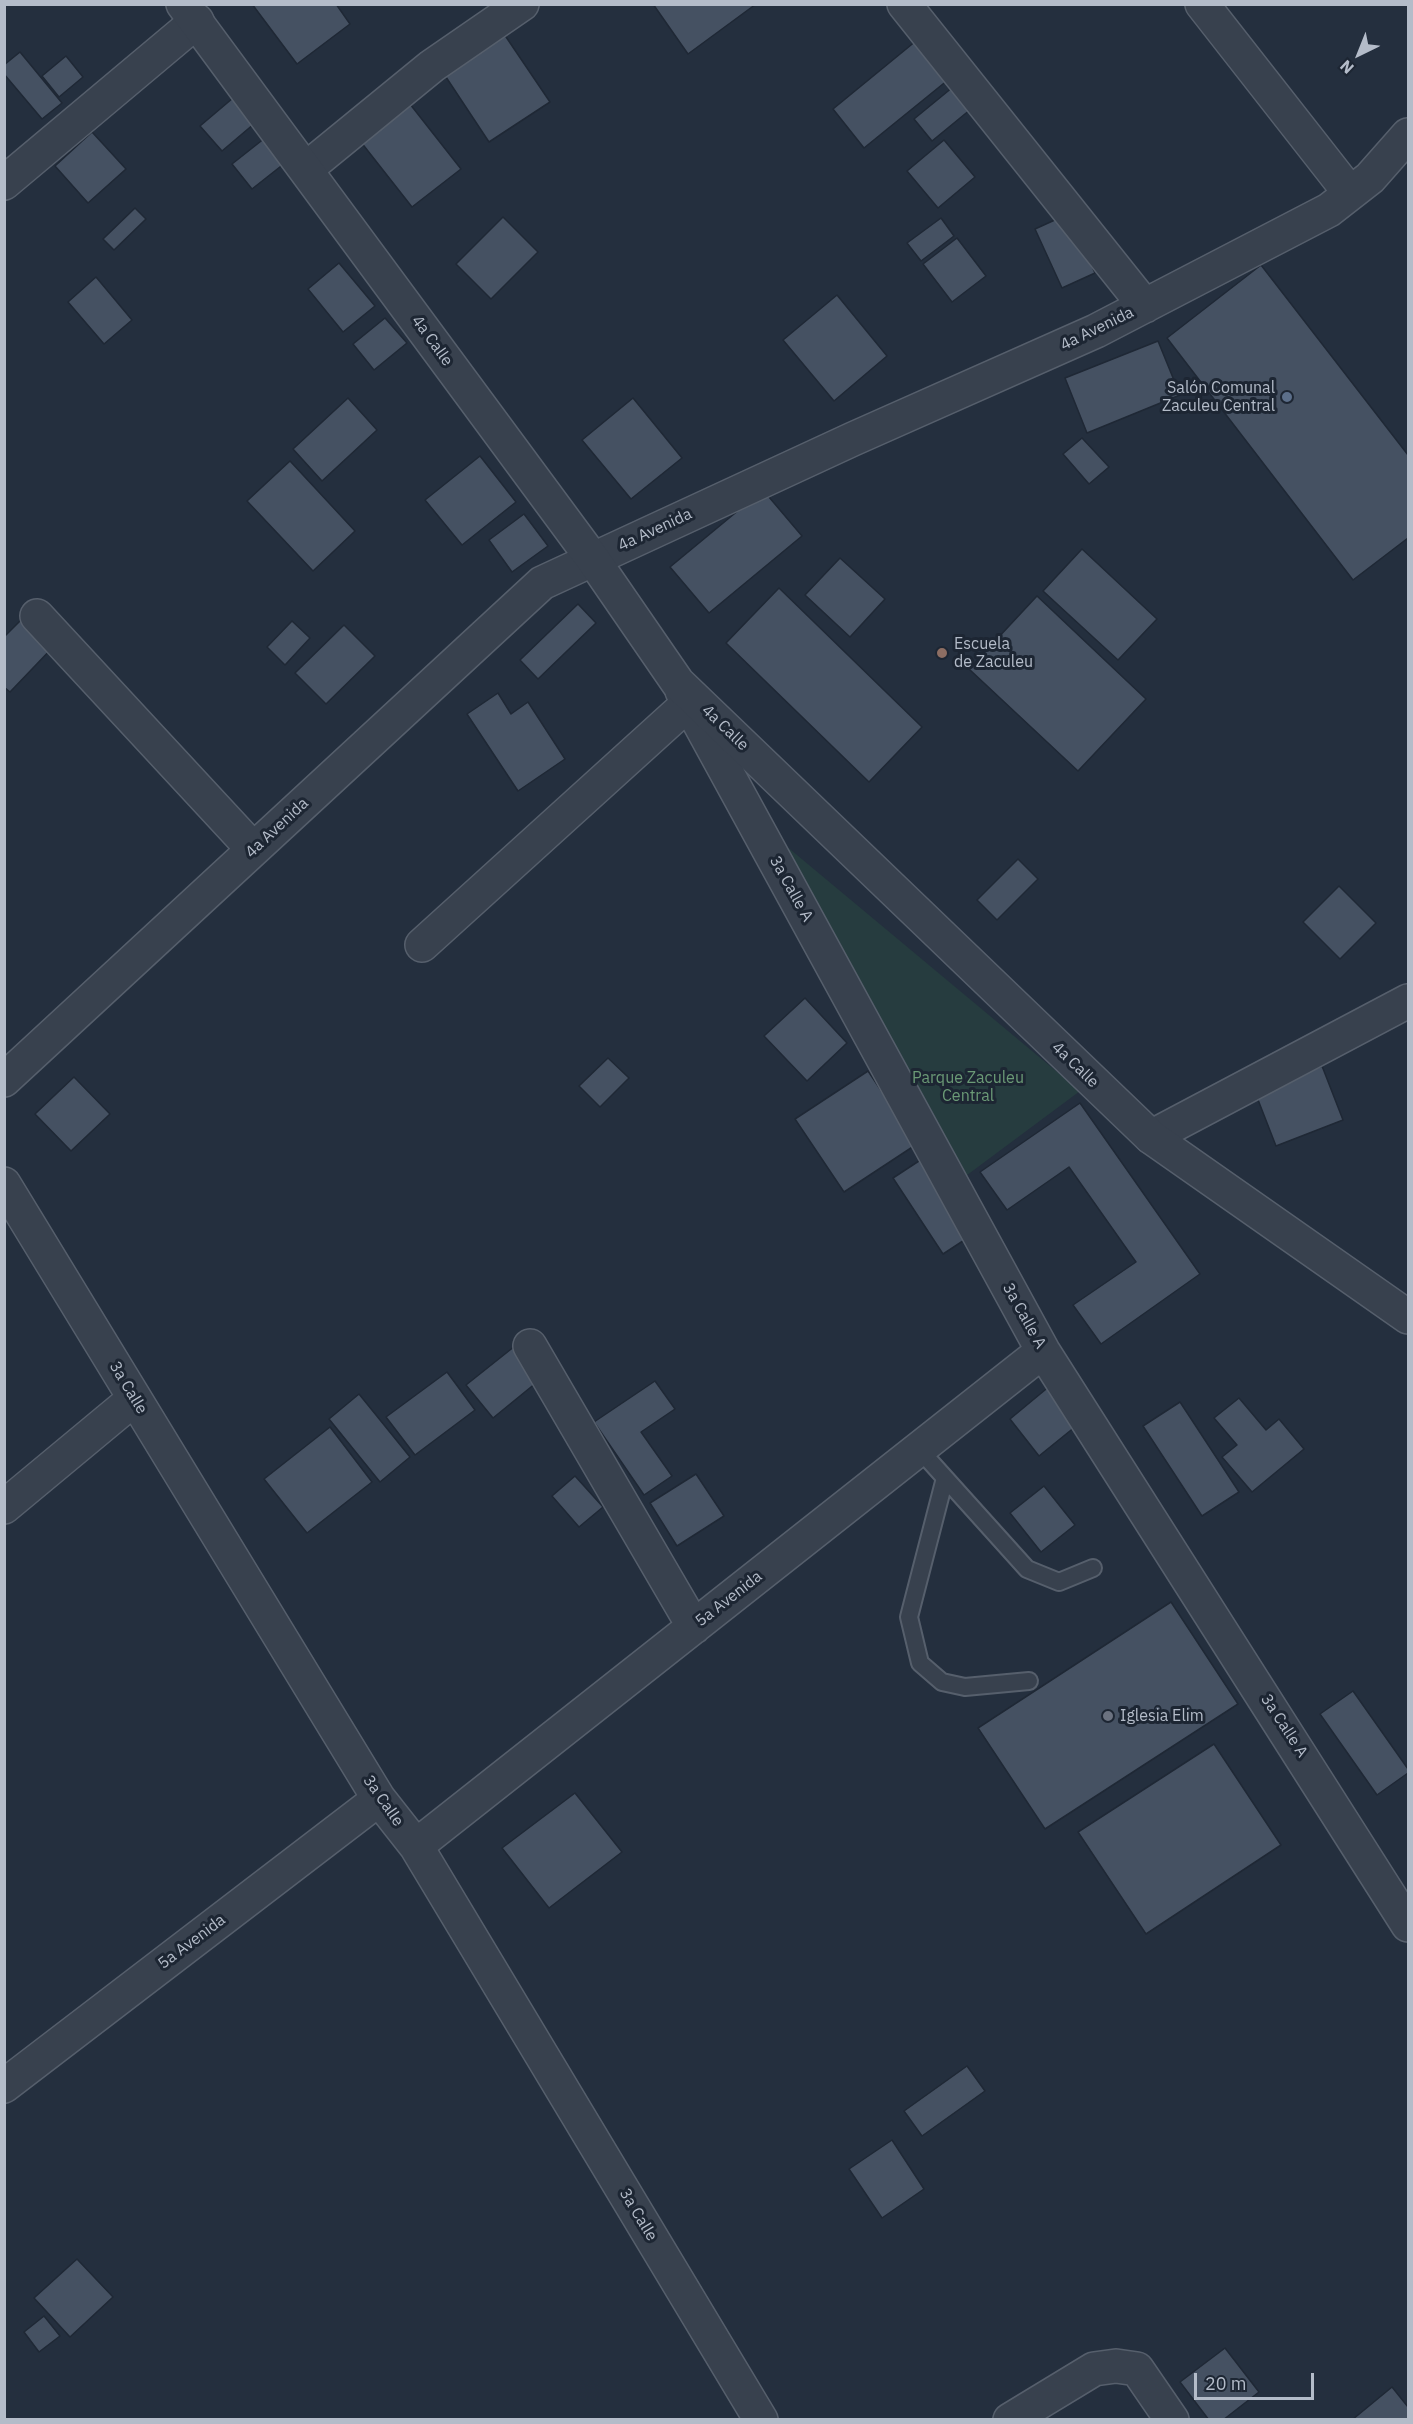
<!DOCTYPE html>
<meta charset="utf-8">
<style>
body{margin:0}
#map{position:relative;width:1413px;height:2424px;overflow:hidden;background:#242f3e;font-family:"IBM Plex Sans",sans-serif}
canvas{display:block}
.frame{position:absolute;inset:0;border:6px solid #b4bcc9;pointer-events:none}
.north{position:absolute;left:1329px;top:24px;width:60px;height:60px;-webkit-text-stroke:4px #1d2633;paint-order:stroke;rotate:223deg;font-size:16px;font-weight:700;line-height:24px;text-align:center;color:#b4bcc9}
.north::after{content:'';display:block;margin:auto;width:21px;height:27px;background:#b4bcc9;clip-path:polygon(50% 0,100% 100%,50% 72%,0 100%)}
.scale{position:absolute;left:1194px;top:2373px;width:120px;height:27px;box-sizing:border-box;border:3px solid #b4bcc9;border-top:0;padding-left:8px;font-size:18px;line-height:21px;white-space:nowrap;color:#b4bcc9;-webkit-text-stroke:4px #1d2633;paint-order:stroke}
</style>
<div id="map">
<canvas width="1413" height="2424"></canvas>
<div class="frame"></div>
<div class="north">N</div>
<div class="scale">20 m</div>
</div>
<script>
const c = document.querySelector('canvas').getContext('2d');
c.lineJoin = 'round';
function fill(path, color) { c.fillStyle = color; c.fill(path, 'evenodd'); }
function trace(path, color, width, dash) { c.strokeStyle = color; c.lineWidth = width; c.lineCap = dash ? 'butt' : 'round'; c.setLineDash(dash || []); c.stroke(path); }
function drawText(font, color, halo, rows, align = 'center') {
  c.font = font + ' "IBM Plex Sans",sans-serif'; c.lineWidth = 6; c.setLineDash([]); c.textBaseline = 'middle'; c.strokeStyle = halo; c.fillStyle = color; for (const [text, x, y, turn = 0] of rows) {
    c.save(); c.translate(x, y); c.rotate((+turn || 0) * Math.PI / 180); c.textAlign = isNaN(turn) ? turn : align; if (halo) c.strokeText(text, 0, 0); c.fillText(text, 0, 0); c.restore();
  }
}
fill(new Path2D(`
 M761,825L1080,1091L947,1190Z`), '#263c3f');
const building = new Path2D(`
 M252,4H336L350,24L297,64Z
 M653,4H756L688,54Z
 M502,31L550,102L489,142L442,71Z
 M922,36L954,75L864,148L833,109Z
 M20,52L62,103L42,119L4,74V65Z
 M66,56L83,77L59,97L42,76Z
 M953,87L971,109L932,141L914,119Z
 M233,98L255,123L222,151L200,126Z
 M406,99L461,169L412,207L357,137Z
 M92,132L126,169L88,203L55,166Z
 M270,134L290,159L252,189L232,164Z
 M944,140L975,177L938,208L907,171Z
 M135,208L146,219L114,250L103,239Z
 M1068,214L1095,273L1062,288L1035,229Z
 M503,217L538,252L491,299L456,264Z
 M941,218L954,236L921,261L907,243Z
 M957,238L986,276L952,302L923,264Z
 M339,263L375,306L343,332L308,289Z
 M1261,265L1408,455V538L1353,580L1167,338Z
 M96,277L132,320L104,344L68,302Z
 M837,295L887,356L834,401L783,340Z
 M385,318L407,343L374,370L353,344Z
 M1158,341L1180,395L1087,433L1065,378Z
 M348,398L377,430L322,481L293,449Z
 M633,398L682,458L631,499L582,440Z
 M1082,438L1109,467L1089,484L1063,454Z
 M480,456L516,502L462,545L425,500Z
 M290,461L355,531L313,571L247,501Z
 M763,490L802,536L709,613L670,567Z
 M524,514L548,546L512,572L489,540Z
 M1082,549L1157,619L1118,660L1043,591Z
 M840,558L885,599L850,637L805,595Z
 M779,588L922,727L869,782L726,643Z
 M1037,596L1146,699L1078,771L969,669Z
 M578,604L596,623L538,679L520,660Z
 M24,617L54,646L10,692L4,687V637Z
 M292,621L310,638L285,665L267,647Z
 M344,625L375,656L326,704L295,673Z
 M498,693L511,714L528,702L565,759L518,791L467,714Z
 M1018,859L1038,879L997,920L977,900Z
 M1339,886L1376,923L1340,959L1303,922Z
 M805,998L847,1043L807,1081L764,1036Z
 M608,1058L629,1078L600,1107L579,1086Z
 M1322,1066L1343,1120L1276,1146L1255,1092Z
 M868,1071L917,1144L844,1192L795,1119Z
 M74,1077L110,1114L71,1151L35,1114Z
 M1080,1103L1200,1274L1101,1344L1073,1305L1136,1262L1069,1167L1007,1210L980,1172Z
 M922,1159L972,1235L943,1254L893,1178Z
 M515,1346L542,1378L493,1418L466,1385Z
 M447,1372L475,1410L415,1455L386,1417Z
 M655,1381L675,1409L641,1432L672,1476L644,1495L594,1422Z
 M1051,1385L1081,1422L1039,1456L1010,1419Z
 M359,1394L410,1457L380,1482L329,1419Z
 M1239,1398L1266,1430L1279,1419L1304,1449L1252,1492L1222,1457L1237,1445L1214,1418Z
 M1180,1402L1239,1492L1202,1516L1143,1426Z
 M330,1427L372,1482L307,1533L264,1479Z
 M696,1474L724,1516L677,1546L650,1503Z
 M575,1476L603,1507L579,1527L552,1496Z
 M1044,1486L1075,1525L1041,1552L1010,1513Z
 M1171,1602L1238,1704L1045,1829L978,1728Z
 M1353,1691L1408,1769V1773L1377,1795L1320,1714Z
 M1214,1744L1281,1845L1146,1934L1078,1832Z
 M575,1793L622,1852L549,1908L502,1848Z
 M967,2066L985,2091L922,2136L904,2111Z
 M892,2140L924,2189L882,2218L849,2169Z
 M77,2259L113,2297L70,2337L34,2298Z
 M44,2316L60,2336L39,2352L24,2332Z
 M1225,2348L1259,2392L1223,2420H1209L1180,2382Z
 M1392,2387L1408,2407V2420H1352Z`);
fill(building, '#455162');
trace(building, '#1f2835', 1.5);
const service = new Path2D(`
 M919,1449L1027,1569L1059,1582L1093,1568
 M945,1478L909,1617L920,1663L942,1682L965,1687L1029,1681`);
const minor = new Path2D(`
 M904,4L1145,306
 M1202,4L1350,193
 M306,169L432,66L522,4
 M4,183L197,21
 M37,616L253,849
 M682,691L1043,1351L1408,1925
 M422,945L689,703
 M4,1080L542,583L853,439L1096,331L1329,210L1370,178L1408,135
 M1151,1137L1408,1001
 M4,1184L379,1799L416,1846L761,2420
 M530,1346L694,1627
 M4,1507L134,1399
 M416,1846L1043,1351
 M4,2086L379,1799
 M1010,2420L1094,2369L1116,2366L1137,2369L1172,2420`);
const tertiary = new Path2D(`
 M183,4L592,558L678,683L1151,1137L1408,1317`);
trace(service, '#565f6c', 20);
trace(minor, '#565f6c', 36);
trace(tertiary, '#565f6c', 36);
trace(service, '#38414e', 16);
trace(minor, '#38414e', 33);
trace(tertiary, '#38414e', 33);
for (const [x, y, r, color] of [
 [1287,397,6,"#5c6f8a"],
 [942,653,6,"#8d6e63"],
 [1108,1716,6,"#6b7280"]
]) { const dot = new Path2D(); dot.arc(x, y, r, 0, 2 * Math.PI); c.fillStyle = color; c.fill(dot); trace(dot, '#1d2633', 2); }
drawText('16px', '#b4bcc9', '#1d2633', [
 ["4a Avenida",1097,329,-26],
 ["4a Calle",432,341,54],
 ["4a Avenida",655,530,-25],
 ["4a Calle",725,728,44],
 ["4a Avenida",277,828,-43],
 ["3a Calle A",791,889,61],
 ["4a Calle",1075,1065,44],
 ["3a Calle A",1024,1316,61],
 ["3a Calle",128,1388,59],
 ["5a Avenida",729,1599,-38],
 ["3a Calle A",1284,1726,57],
 ["3a Calle",383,1801,55],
 ["5a Avenida",192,1942,-37],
 ["3a Calle",638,2215,59]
]);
drawText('16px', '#b4bcc9', '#1d2633', [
 ["Salón Comunal",1275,388,"right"],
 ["Zaculeu Central",1275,406,"right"],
 ["Escuela",954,644],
 ["de Zaculeu",954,662],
 ["Iglesia Elim",1120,1716]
], 'left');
drawText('16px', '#6b9a76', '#1d2633', [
 ["Parque Zaculeu",968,1078],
 ["Central",968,1096]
]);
</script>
